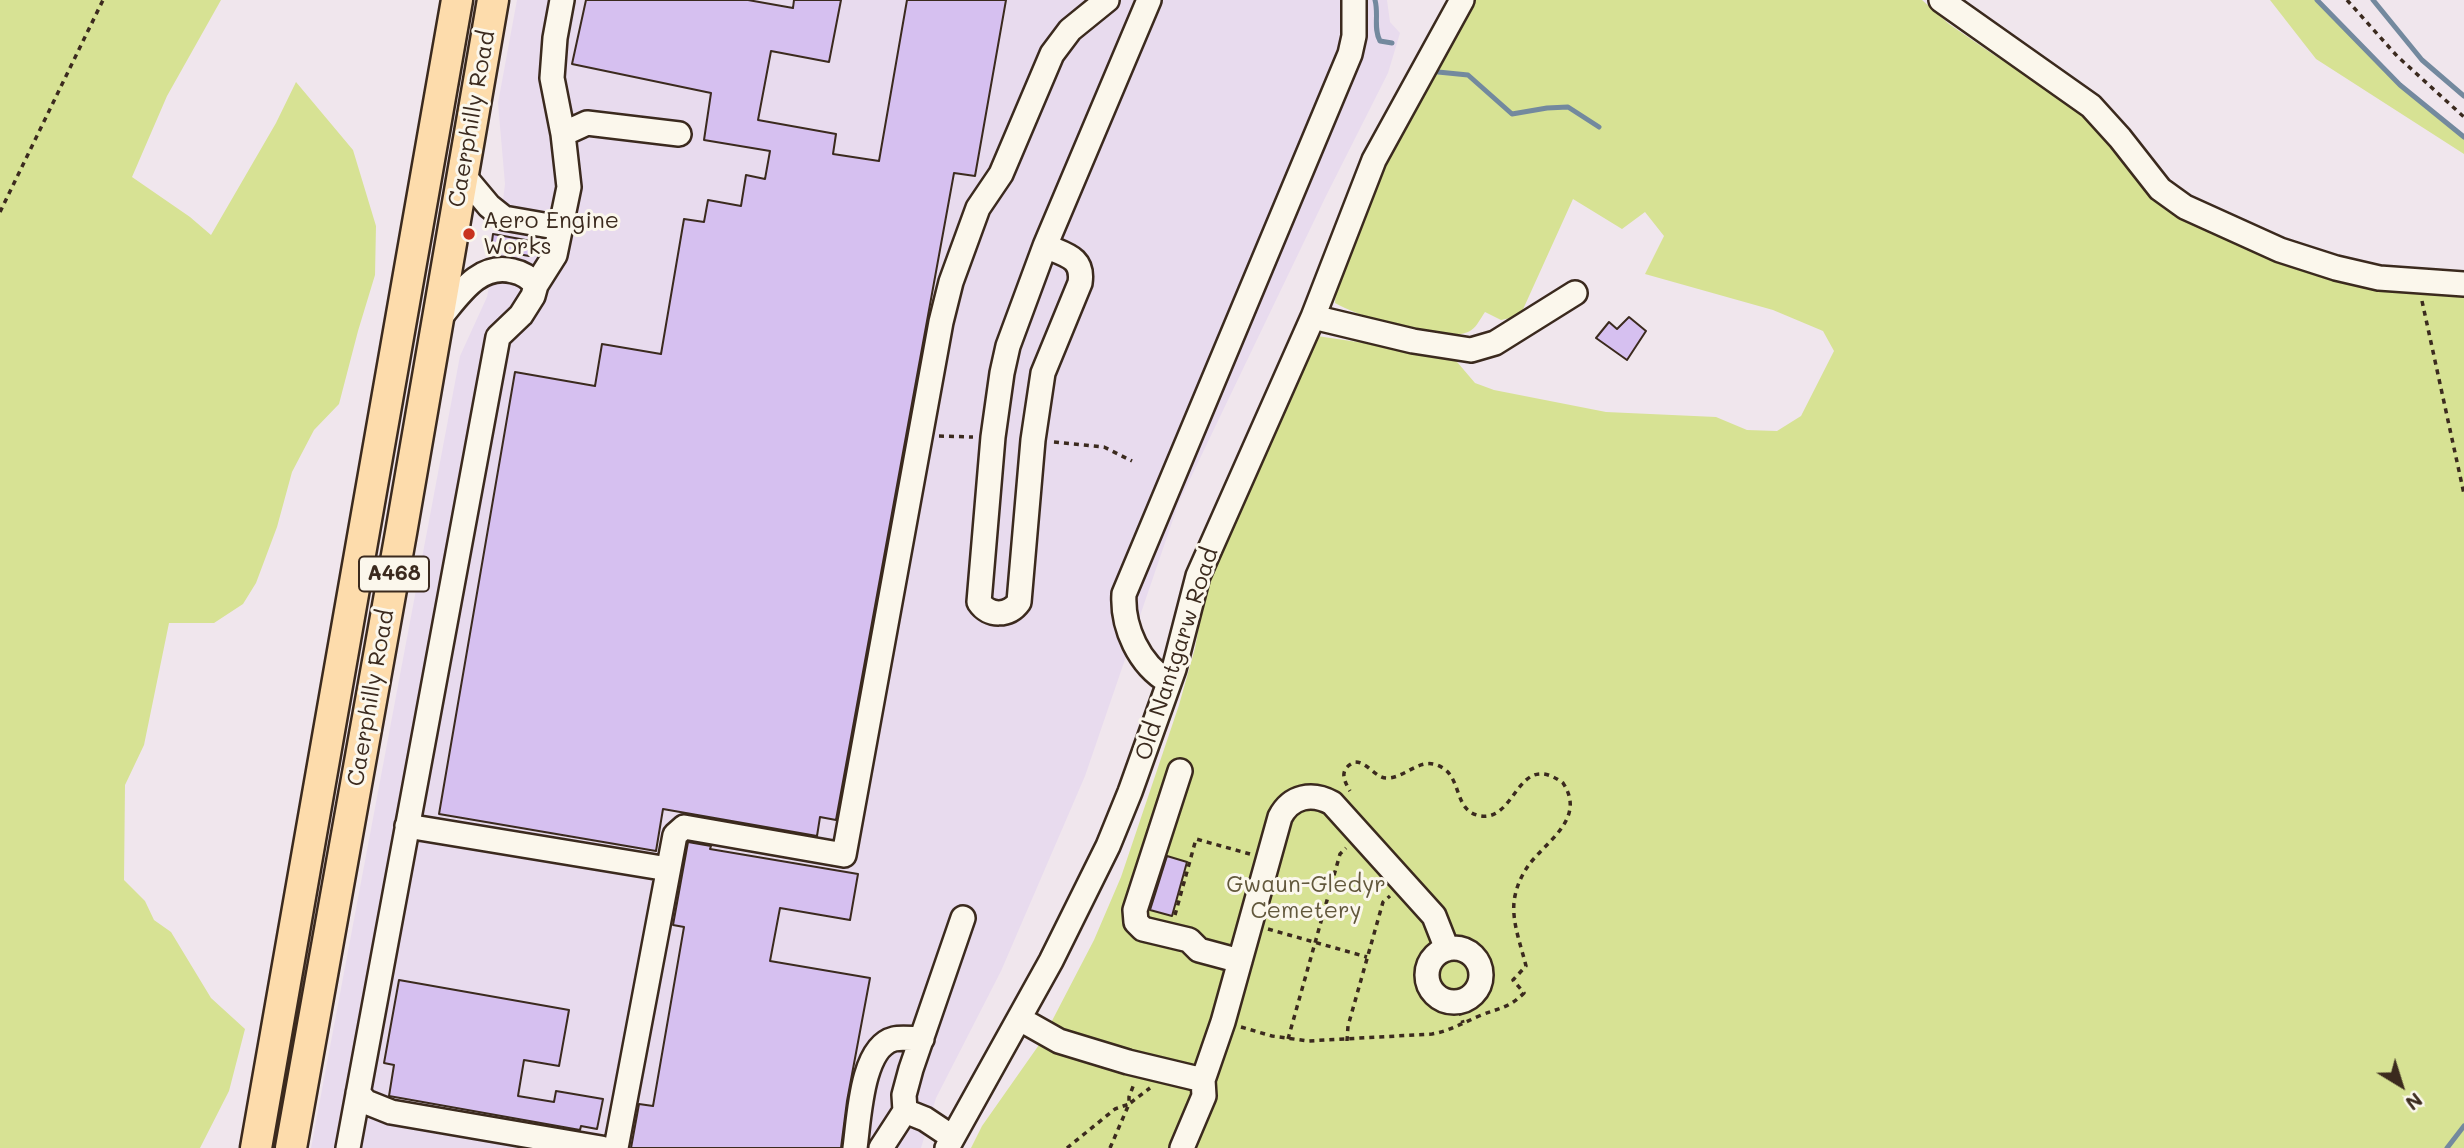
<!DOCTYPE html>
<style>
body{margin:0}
#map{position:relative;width:2464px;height:1148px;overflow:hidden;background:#f0e6ed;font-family:Mali,sans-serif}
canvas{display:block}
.north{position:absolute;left:2366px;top:1050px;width:70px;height:70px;-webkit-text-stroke:5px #fbf7ec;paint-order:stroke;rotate:142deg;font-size:19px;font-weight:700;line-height:28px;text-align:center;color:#3b2a1e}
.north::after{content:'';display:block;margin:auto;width:24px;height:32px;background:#3b2a1e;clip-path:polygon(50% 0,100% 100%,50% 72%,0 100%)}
</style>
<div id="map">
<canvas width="2464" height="1148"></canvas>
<div class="north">N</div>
</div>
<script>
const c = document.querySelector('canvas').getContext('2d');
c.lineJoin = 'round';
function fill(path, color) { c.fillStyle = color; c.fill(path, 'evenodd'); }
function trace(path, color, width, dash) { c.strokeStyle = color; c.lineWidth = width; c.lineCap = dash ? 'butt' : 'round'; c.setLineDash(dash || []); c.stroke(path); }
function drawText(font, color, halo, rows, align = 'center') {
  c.font = font + ' Mali,sans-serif'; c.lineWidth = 6; c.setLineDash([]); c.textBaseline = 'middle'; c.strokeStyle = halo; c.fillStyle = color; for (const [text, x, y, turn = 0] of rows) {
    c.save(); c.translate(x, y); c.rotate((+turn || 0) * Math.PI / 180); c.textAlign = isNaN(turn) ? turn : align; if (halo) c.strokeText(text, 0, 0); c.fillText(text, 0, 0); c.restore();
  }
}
fill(new Path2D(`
 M517,0H1387L1390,22L1400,33L1388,73L1326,196L1179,502L1085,776L1001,971L936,1098L921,1148H311L460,356L487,297L498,240L505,184L498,103Z`), '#e8dbee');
fill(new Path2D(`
 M0,0H221L167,96L132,177L190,217L211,235L276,123L296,82L353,150L376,226L375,275L358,331L339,404L314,430L292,472L277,527L256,583L243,604L214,623H169L144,745L125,785L124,880L145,901L154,920L171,932L211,998L245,1029L229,1091L200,1148H0Z
 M1475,0H1922L1949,24L1994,55L2084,111L2143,188L2164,209L2204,228L2338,278L2398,291L2464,294V1148H971L982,1126L1041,1042L1094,940L1121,877L1179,705L1195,648L1205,594L1231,524L1317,336L1452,356L1475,383L1494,390L1606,412L1716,417L1747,430L1777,431L1801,416L1834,351L1823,331L1773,310L1645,274L1664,236L1645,212L1622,229L1573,199L1520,316L1501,320L1485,312C1480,319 1476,329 1468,332C1441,344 1360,317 1335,303L1336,288L1385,162L1438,72Z
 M2270,0H2317L2400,85L2464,137V154L2316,59Z`), '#d7e294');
trace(new Path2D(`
 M1375,0C1379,15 1373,28 1380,41L1392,43
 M2317,0L2400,85L2464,137
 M2373,0L2422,60L2464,96
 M1438,72L1468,75L1512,114L1547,108L1568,107L1599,127
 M2447,1148L2464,1126`), '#73899e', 5);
const building = new Path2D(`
 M586,0H748L793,8L794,0H841L829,62L771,51L758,120L836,134L833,154L879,161L907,0H1006L975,176L954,173L836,820L820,817L817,836L663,809L656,851L439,814L515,372L595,386L602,344L661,354L684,219L704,222L708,200L741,206L746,175L765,179L770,151L704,140L711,93L572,64Z
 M493,234L531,241L529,256L491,249Z
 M1629,317L1646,331L1627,360L1596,338L1609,322L1617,329Z
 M688,842L711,846L710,849L858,874L850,920L780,908L770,961L870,978L847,1101L841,1148H631L639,1104L653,1106L684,927L673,925Z
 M1167,856L1187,862L1172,916L1150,910Z
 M399,980L569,1010L559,1066L524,1060L518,1096L554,1102L556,1091L603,1099L597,1129L581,1126L580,1130L389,1096L394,1065L384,1063Z`);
fill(building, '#d6c0f0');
trace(building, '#3b2a1e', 2);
const minor = new Path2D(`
 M1941,0L2091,106L2120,138L2160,189L2185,207L2280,250L2336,268L2379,278L2464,284
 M563,134L587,123L679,134
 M463,175L489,206L504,218L561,228
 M1045,246L1008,346L1002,373L993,437L979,602C989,617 1009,616 1019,602L1033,440L1043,373L1080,283C1084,257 1065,255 1045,246L1149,0
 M1313,317L1413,341L1471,350L1495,343L1575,293
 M438,320C458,297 478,262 513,271C523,273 529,277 536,285
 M1169,682C1139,665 1122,627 1124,594L1350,54L1354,36V0
 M1180,771L1135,910L1136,922L1143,929L1189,940L1199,950L1240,961
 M407,826L668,869
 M1427 975a27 27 0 1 1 54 0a27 27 0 1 1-54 0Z
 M1020,1019L1059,1041L1128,1062L1203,1080
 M358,1093L366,1102L391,1112L601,1148
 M905,1111L904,1095L911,1069L963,918
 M348,1148L498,337L521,315L533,296L536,285L555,255L569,187L563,134L552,78L555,38L562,0
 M616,1148L675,835L684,827L844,855L941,322L951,282L978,208L1001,174L1052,54L1070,30L1107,0
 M855,1148C859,1121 861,1047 894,1039C902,1037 913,1039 922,1039
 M881,1148L905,1111L925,1119L952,1137
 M947,1148L1051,961L1108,846L1130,792L1174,669L1198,576L1313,317L1374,160L1462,0
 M1182,1148L1204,1096L1203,1080L1223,1022L1280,817C1291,796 1312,792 1332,803L1434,916L1447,949`);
const major = new Path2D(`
 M256,1148L457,0
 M291,1148L401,533L493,0`);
trace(minor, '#3b2a1e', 28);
trace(major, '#3b2a1e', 35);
trace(new Path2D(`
 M2347,0L2397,56L2464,117
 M0,212L103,0
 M2422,301L2464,494
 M939,436L973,437
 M1054,442L1104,447L1132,461
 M1175,915L1196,839L1250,854
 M1268,929L1367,957
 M1457,1001L1463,1023
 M1241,1027L1272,1036L1308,1041L1432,1034C1449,1031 1463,1023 1479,1016C1498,1008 1508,1009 1524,993L1513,980L1526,966C1521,945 1510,918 1515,896C1517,885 1522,875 1528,866C1545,842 1587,819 1563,783C1517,749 1517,821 1481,816C1454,812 1462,780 1443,768C1421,754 1407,778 1387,778C1375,778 1368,762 1355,762C1339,769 1343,779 1350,791
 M1288,1039L1340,854L1346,848
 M1347,1041L1348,1026L1383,902L1390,896
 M1067,1148L1115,1109L1129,1104V1097L1134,1084
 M1110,1148L1129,1104L1150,1088`), '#3b2a1e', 3.5, [5, 5]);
trace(minor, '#fbf7ec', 23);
trace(major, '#fddcac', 30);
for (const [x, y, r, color] of [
 [469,234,7,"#c8321e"]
]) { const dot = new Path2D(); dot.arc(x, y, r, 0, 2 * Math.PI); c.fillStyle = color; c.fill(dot); trace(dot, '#fbf7ec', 2.5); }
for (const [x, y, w] of [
 [394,574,70]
]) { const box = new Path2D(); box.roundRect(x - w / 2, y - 17.5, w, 35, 5); c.fillStyle = '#fbf7ec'; c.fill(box); trace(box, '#3b2a1e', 2); }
drawText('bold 21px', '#3b2a1e', null, [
 ["A468",394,574]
]);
drawText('23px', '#3b2a1e', '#fbf7ec', [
 ["Caerphilly Road",472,119,-80],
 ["Old Nantgarw Road",1177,654,-72],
 ["Caerphilly Road",371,698,-80]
]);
drawText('23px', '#3b2a1e', '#fbf7ec', [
 ["Aero Engine",483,221],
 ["Works",483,247]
], 'left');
drawText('23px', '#62583c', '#fbf7ec', [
 ["Gwaun-Gledyr",1306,885],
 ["Cemetery",1306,911]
]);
</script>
